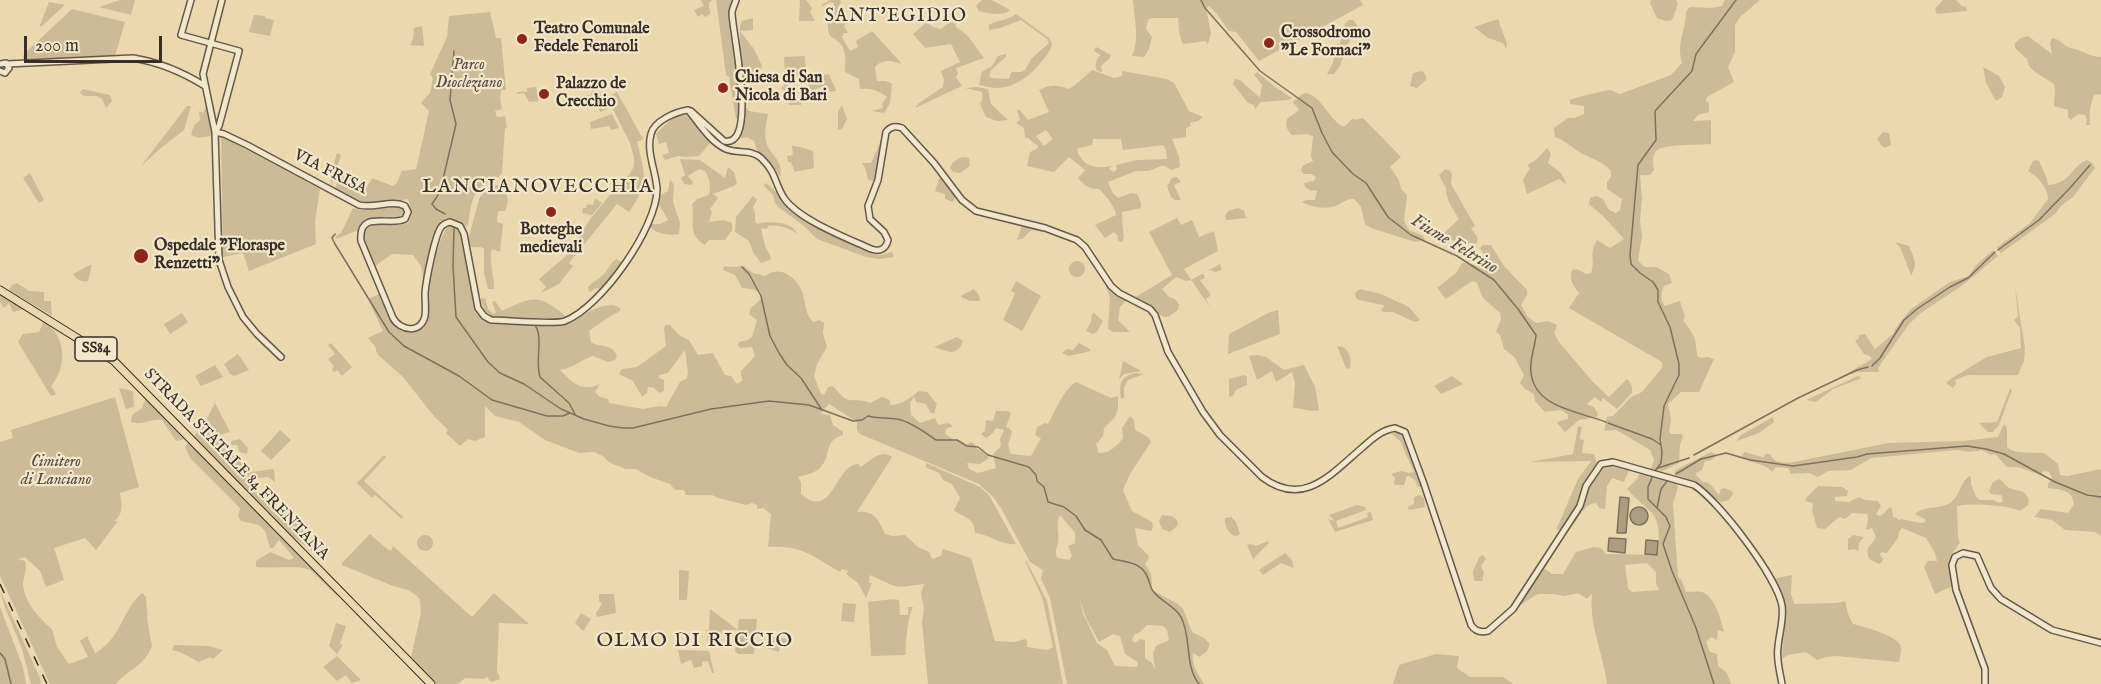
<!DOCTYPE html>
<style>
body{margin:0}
#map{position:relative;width:2101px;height:684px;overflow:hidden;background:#ebd8af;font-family:"IM FELL English",serif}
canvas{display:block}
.scale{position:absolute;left:24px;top:36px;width:138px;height:27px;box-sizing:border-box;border:3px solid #392e26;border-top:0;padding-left:8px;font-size:18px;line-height:21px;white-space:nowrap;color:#392e26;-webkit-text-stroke:4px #f2e6cb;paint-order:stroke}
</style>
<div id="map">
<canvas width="2101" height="684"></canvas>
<div class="scale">200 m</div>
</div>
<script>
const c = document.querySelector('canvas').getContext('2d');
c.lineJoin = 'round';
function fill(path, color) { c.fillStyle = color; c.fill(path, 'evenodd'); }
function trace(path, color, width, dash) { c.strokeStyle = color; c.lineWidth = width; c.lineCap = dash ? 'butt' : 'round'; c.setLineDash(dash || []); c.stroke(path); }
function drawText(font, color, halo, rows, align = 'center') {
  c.font = font + ' "IM FELL English",serif'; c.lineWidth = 4.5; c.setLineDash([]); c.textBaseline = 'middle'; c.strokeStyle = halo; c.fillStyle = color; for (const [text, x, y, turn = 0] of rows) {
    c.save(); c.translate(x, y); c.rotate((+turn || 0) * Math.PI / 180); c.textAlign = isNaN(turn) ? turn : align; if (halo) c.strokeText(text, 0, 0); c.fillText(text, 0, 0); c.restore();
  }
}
fill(new Path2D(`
 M120,0H135L131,15L99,7Z
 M701,0H712L709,3L710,14L705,17L702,14L698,17L694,10L704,6Z
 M716,0H735L731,11L738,63L741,118H736L729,77L726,75Z
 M800,0H806L812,8L810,12L815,21H799Z
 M830,0H840L841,2L837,9L845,23H847L844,26L848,33H844L842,37L850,51L858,47L856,41L872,31L902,64C893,61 883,58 875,67L877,81H886L892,84L890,103L884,113L872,111L883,108L882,103L887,97C878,90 870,88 860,89L859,79L845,72C846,55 847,45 830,36C827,28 826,20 834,14V3L830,2L823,6L821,5Z
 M982,0H992L1010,10C1004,16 988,14 979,11L976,6Z
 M1133,0H1360L1363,5L1259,61L1236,32L1229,31L1216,13L1209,6L1206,8L1211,34L1208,44L1205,41L1185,44L1182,43L1179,31L1178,18H1152L1148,20L1146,29L1152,37L1149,49L1144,57L1132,56C1140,38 1134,18 1133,0Z
 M1651,0H1676L1678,4L1672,20L1666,21L1657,18L1650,3Z
 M1725,0H1760L1740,17L1735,25V52L1728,67L1734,82L1707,97L1706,101L1709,103V112L1698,115L1693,121L1711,120V144C1701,145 1662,144 1656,151C1652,155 1653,164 1654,170L1650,175H1640L1642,199L1640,220L1642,236L1638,261L1645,267H1656L1669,274L1672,283L1664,286C1661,293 1660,300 1665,306L1680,301L1685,317L1683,320C1694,335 1696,337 1697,356L1700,358L1708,357L1714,359L1699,392H1681L1668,404L1671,419L1669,431L1671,434H1682L1683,436L1680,445L1679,463L1662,471L1651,469L1654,460L1650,450L1627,436L1616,430L1604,431L1607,417L1613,416L1631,397L1642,392L1662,368V362L1569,308L1579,293C1574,286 1568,280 1572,270L1577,269L1586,274L1591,273C1596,260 1588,255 1597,240L1610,248L1624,239L1604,217L1589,204L1590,198L1596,196L1603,199L1609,210L1616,213L1620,210L1622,199L1607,189V182L1611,177V171C1602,161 1592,159 1581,153C1572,148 1565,140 1555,137L1554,128L1568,118H1574L1584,114V106L1570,104V100C1573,98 1607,90 1610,90C1611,90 1619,94 1620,94L1671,75L1682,63C1676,42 1686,31 1686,11L1690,7L1712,8L1722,6Z
 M1943,0H1956L1962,6L1966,7L1967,11L1937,14L1935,9Z
 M49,2L65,5L41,27L40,25Z
 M72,9L125,22L115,56L24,59L23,56L25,53Z
 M490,12L496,38H501L506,90H501L500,98L502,109L495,111L497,117L505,116L507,127L505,128L502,173C497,180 488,182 481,187C471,194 470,213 468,225L465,228L454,221L441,223L438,226L426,281L424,282L421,266L413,255L392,254L374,267C367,250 351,221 383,223C392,224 399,226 408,223L412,214L408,199L371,205L363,204L335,190L341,169L359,189L367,187L372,178L393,186L397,183L402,171L416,169L429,111L421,103L430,93L433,78L430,74L447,37L449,16Z
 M1016,14L1049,38L1052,44L1051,48C1041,66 1021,87 998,88C992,88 985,86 979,85L982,72L992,66L998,56L1006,54V57L991,70L989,76L992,78L1009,79L1011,72H1021L1025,70L1031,59L1049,43L1047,39L1021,20L1000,28L989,30V25C997,20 1009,20 1016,14Z
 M254,15L265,16V18L274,20L270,36L249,32Z
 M753,18V30L740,31L754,49L762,66L758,75L746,78C738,65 740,41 740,26L742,21Z
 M1498,19L1507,44L1506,49L1503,43L1488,38L1474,27Z
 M1349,20H1353L1359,28L1347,45L1340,66L1334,74H1327L1333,63L1337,44H1340L1342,28Z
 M927,22L933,27L941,29L950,22L957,23L955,26L968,36L984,58L956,68L958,74L956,77L962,86L915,108L919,103L943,87L944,80L941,71L960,62L951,44L925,48L913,34Z
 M422,26L424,46L410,45L413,39L414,28Z
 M2028,36L2052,54L2050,43L2052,38C2060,39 2062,44 2068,47C2071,49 2075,48 2078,50C2087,53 2091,57 2101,57V94L2094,95C2090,106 2089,114 2090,125H2086L2087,120L2085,115L2078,114L2071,120L2068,117V110L2054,106L2055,92L2054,84L2035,72L2029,66L2027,59L2015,48V43L2021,38Z
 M1096,47L1111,55L1110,58L1101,66L1102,72L1097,71C1094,65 1096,59 1101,55L1094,51Z
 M805,56L806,75L792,77L793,74L789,73L787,76L785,74L784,57Z
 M1983,67L1999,76L2005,87L2002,97L1996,101L1986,83Z
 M1092,70L1114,78L1122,76V71L1167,79L1174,83L1189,111L1203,117L1198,121L1190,123L1191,126L1186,128V137L1172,139L1179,157L1180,167L1171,170L1165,166H1161L1149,171H1136L1108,182L1112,192L1118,198L1131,193L1137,194L1141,203V208L1122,212C1122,221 1123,229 1124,238L1122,242L1118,241V236L1114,232L1105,238L1095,225L1116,215C1115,206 1105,195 1099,189C1089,189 1085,186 1078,178L1085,170L1069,157L1054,172L1027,166L1030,152L1037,149L1038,146L1028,138H1025L1024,128L1016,123L1020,120L1017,110H1020L1028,120L1049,112L1039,90C1048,85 1058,84 1068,89L1074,86ZM1046,130L1053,139L1044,146L1036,136ZM1093,139H1121L1123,150L1163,145L1166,150L1167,159L1137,160L1116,165L1117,169L1114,172L1109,169L1112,166C1097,169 1082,167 1077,150L1079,148L1092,145Z
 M1422,71L1426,75V80L1417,88L1410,86L1413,73Z
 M1257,72L1274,86L1292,98L1288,100L1261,102L1255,109L1254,105L1248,103L1233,84L1235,79L1240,80L1260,98L1262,85L1254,75Z
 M829,74L836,91L830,92L827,85L816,89L817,97H813L805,78Z
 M594,81L608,109L600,112L599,108H596L595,102L591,103L590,98L580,100V96L591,95L592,91L590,86L581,87L580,83Z
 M786,81L794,95L801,101V105H789L787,95L782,88Z
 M536,87L539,101L529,102L524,93L517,94V92H527V88Z
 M977,87L988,89L991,104L1008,120L997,121L986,117L980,104L982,100V92L965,88Z
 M82,89L110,95L112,101L106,108L102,99L97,96H84L80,93Z
 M617,92L643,139L637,142C645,174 650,183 629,212L617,204L569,263L573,266L559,284L541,293L546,287L539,279L566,256L591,218L619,184L630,174L634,166V158L630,143L607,97Z
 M1306,93C1323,97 1327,118 1344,127L1353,118L1354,120L1363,118L1401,157L1390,167L1399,180L1401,189L1407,195L1404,221L1409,230L1423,236L1425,240L1415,242L1371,228L1365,224L1361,207L1354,199C1345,198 1340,206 1331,207C1323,209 1309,206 1302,202L1306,200H1315L1317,190L1311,191L1305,187L1304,183L1314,181L1316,177L1311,174H1304L1301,171L1302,166L1313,161L1311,156L1313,136L1307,134L1292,135C1287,130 1285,126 1287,119L1299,110L1293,102L1301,95Z
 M842,105L847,119L842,129L838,130V112Z
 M187,106H191L184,130L161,148L141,166Z
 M206,106L212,136L198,138L191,135L193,128L195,127L193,126L200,120L199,111L203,113Z
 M745,108H747L749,111L768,114C766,124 763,137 768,147C775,159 781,159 781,177L758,152L754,141L747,137L739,139Z
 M612,114L619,128L611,130L609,126L591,129L590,122Z
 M684,114L692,119L710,140V143L699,156L686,157L678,156L665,160L662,155L669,153L666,142L659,144L656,134L672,118Z
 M1883,132L1889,133L1891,145L1885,148L1881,145L1877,139Z
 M221,136L320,189L315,221L316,244L249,271L243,253L223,257Z
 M881,140L876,179L875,181L868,180L866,170L862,163H871Z
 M792,146C798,146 807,149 813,151L814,168L795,172L791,162H788L787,156L793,155Z
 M1547,148L1551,154L1548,163L1561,173L1567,185L1559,179L1527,194L1523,180L1530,168L1527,165L1536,160Z
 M337,153L341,155L331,186V174Z
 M962,157L969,158L970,166L960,173L953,172L950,168L953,162Z
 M680,159L700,160L725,178L728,167L734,172L737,183L734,186L713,194L718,198L710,209L712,212L709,222L724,220L732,223V230L725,240H709L705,245C686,234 696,221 692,204L697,199L709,195C711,185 710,179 705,171L699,169L688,176L693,182L692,185L684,184L681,178L685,175Z
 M2036,160L2039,161L2047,179L2048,185C2072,183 2070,167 2087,160L2092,163L2095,168L2073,197L2062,205L2055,214L2001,253L1996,248L2030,223L2048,199C2048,188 2038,177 2028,171L2033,161Z
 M1445,169L1450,171L1452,175L1451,184L1475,226L1471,228L1478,238L1476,244L1445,239L1442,235L1459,219C1454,210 1445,199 1446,188L1439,175Z
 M30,173L44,200L39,203L23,178Z
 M1177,177L1181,182L1174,185L1181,200H1175L1171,197L1167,186L1172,178Z
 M939,178L943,179L956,196L953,202L945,199V194L935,191Z
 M670,179L674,185L673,202L680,223L679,234C671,236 656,234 650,227L651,224H660L668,220L658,203L662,194L668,191Z
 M765,183L769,185L790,206L846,242L872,254L881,255L892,252L894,257L879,259L866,257L817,239L803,225L778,207L775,203L773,195L764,186Z
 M498,185L500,193H506L508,200L505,211H498L497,222L503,224L500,252L492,249C488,259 495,277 494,289H488L484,273V249L481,247H470L468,241L479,199C483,192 490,186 498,185Z
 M753,196L757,200L753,207L755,213V222L757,224C769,221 792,221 797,234C790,228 777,224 768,226L767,229L761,228L765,246L771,257L770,260L761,263L753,252L749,241L735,232L736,217Z
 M595,198L602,203L592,215L582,213L583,208H586L587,204L593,205Z
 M400,206L404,210L403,217L368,220L358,230L336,239L335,237L341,233L353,208C369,213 385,208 400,206Z
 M1238,208L1244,211L1246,218L1227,220L1225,216L1228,211Z
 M1177,218L1181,225L1192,220L1199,237L1214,231L1218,251L1184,269L1191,280L1220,264L1222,270L1215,272L1210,270L1203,273L1205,278L1200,280L1211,295L1206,299L1210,307L1191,280L1186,281L1176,277L1162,289L1169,297L1175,299L1179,305L1178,310L1168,317H1164L1134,298L1172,275L1149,232Z
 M1022,223L1049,230L1045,232L1032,230C1026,233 1024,242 1016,239L1018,238Z
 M448,226L455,227L461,232L475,312L483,320L490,323L567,324L585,313L603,306L613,305L620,308V311L609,317L589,331L591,342C600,348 611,343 617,355L615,360L608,362L593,356C580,360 574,368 560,370C574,384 581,392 600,384L595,392L600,397L608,399L609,403L643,409L659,406L666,407L680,382L687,378L688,373L685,350L668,373L659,375V378L664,380V391L659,393L654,388L648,387L647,393L642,397L633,381L619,374L622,369L637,367L666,346L664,329L665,325H670L679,335L689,340L698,355L713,353L725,375L731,376L737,384L742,381L741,371L755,356L752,347L740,348L738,345L739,342L748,340L752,337L757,320L749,314L751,308L762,298C759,289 752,289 742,288L735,275L723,270L724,266L733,267L744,266L753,273L765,276C768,274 771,272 774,272C787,269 801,284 803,295C806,306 805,313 813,322L819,320L824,323L823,333L827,347L817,364L814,376L821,394L824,395L828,387L832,386C838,390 841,398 849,400C857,401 860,399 870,403L882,397L890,400V405C903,405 911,397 919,391L927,392L937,404L934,414L930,412L926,404L916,402L914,397L910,403L911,415L920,423L935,418L938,425L948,423L953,426L946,429L945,433C950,439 959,441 965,446L971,442L974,443L976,448L987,455L989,458L980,464L967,463L969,469L978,473L996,468L993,454L1001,446L1000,439L1004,430L996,428L993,433L986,438L981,434L985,431L986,420L993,421L996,411H1008L1011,414L1006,427L1009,428L1012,432L1008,445L1011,454L1031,456L1041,438L1035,435L1037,427L1045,423L1048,424C1056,410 1063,390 1076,382L1111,398L1118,396V408L1115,417L1104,428L1103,436L1096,444L1098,450L1097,452C1107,456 1117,446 1123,438L1122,428L1130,416L1134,420L1135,430L1148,437L1151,442L1130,474L1123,490L1132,511L1152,522L1153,527L1151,531L1135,528L1138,545L1148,555L1149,558L1145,564L1151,573L1152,590L1178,604L1183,609L1192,632L1204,638L1210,644L1207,651L1200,657L1193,653C1191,666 1198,673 1204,684H1067L1050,598L1041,579L1043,570L1030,562L1001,508L993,497L979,484L860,434L857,430V422L829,404L820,414L830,415L833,425L843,432V435C823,441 832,454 821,467C816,473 806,475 798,477L801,482V494C833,522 835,463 859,464L860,467C871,462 880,448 892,457L857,512C874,510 879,520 885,534L893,536L905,535L918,547L929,552L932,559L941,556L943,549L971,558L995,641L1014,642L1025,639L1027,641V647L1047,650L1053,647L1042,597L1025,561L1027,562L1047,601L1063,684H928L922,622L924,609L921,594L924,584L901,587L894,586L870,575L869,583H872L866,598L858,583L846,574L848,571L842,569L840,572C812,556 802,545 768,547L771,514L763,508L757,509V505L752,503L746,505L718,498L712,495H686L684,490H675L670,484L650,477L636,469H626L610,463L603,456L594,452L579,453L545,440L519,422L495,416L485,406V437L475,441L468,439L460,446L446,433L448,430L433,415L403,377L377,354L375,346L368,338L383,331L368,299L379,294C390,317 393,341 423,328C429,315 427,304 428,290C429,276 439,238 448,226ZM1060,515L1075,533V543L1068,546L1072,556L1069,560L1057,558C1054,550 1057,549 1058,542C1060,532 1055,524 1060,515ZM1080,600L1086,618L1099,642L1113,634L1120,636L1125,654L1138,662L1137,667L1115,666L1107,650L1097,643L1083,614ZM1147,625L1163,626L1167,630L1169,640L1156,646L1153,653L1155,670L1152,663L1145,658V640L1140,639L1135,643L1132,640L1134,635L1140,632Z
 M1895,242L1909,246C1913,256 1919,265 1911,275L1900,247Z
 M1483,245H1491L1504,266L1527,290V295L1521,305L1527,316L1536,323L1548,321L1557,325L1554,333L1559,342L1593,382L1609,397L1627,379C1631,383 1633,387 1632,393L1617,409L1603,398L1601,402L1595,397L1587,404L1594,407L1598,414L1597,417L1579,420L1565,432L1557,423L1559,421L1568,419V415L1561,410L1545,412L1535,401L1534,394L1525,389L1520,383L1524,375L1515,358L1504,349L1500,335L1496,332L1501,319L1500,313L1483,298L1477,283L1472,281L1446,299L1437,288L1456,273L1462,263C1472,262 1477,268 1487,267V259L1480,248Z
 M1993,250L1998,256L1963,285L1922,312L1909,324L1887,355L1878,368L1879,372H1857L1839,378L1872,359L1870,356L1864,354L1855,341L1859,338V335L1865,334L1875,349L1893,334L1895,329L1911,309L1950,282L1969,276L1976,265Z
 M617,259L621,262V265L601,290L597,288L589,292L588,287C593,282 599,279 604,274C609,269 610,262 617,259Z
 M1069 269a8 8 0 1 1 16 0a8 8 0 1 1-16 0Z
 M92,264L88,281C81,283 77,279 73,274Z
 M1016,281L1041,296L1022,331L1003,320L1014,296L1015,293L1011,291Z
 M17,283L29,291L44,292V301H51L52,316L9,290L12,285Z
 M1108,285L1128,299L1120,307L1118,320L1130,332H1113L1108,329L1110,298L1106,286Z
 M2015,286L2025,348L2024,361L2018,375H1968L1955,380L1956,384L1953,388L1947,384V382L1952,378L1987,357L2021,348L2020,328L2014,320L2018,316Z
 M974,289L979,295L980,301H970L961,297L962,295Z
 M1360,289L1381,294L1409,307L1420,320L1415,322L1393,312H1383L1381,310L1384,306L1383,305L1359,300L1356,298L1355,293Z
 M0,294L24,309L13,312L9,303L4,308L0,302Z
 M485,298L488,309L494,314L496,312L492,302L495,301L502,311C534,295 540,294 568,318L559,321L494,318C486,312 483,308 481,299Z
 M1278,310L1280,334L1228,354L1229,334L1268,313Z
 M182,313L188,322L170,334L164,324Z
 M1094,313L1103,321L1097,332L1093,334L1086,331L1091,322L1092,314Z
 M44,321C66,336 68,366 51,386L56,394L51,396L18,342L23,334L39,332Z
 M957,337L963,341C957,358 947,351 934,347Z
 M331,343L352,367L342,376L337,370L334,372L332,369L334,366L328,359L335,354L328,345Z
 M1079,343L1090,349L1091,351L1069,356L1062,353L1067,349L1073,350Z
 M1337,346C1349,346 1352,358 1350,369L1346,368Z
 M238,354L249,370L234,376L230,374L224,364Z
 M1257,355L1266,357L1284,370L1304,365L1315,387L1319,410C1310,413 1303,407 1293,408L1295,383L1292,372L1276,382L1272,371L1257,380L1249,356Z
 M1123,361L1141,371L1124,374L1119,380Z
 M215,365L223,377L201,386L195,376Z
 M1136,373L1144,374L1128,380L1124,388V398L1121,399C1119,384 1120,376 1136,373Z
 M1244,375L1247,377V385L1236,390L1233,396L1229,397V379Z
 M1452,376L1463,384L1441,394L1434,386Z
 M1858,376L1862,378L1833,389L1816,402L1806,400Z
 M119,388L133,391L134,407L126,409Z
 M2010,389L2012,390L1999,425L1993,432H1988L1979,423L1997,422Z
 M115,397L139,487L120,493C122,504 124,514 114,521H118L96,550L85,538L54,548L64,580L46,587L40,571L25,557L18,559L25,561C28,570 23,577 23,585C25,603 39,618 52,629L57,647L69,664L88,657L80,641L87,636L95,653C123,637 121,611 142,593L146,597L148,625L152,646C143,668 129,668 116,684H50L0,576V442L13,438L11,430Z
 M146,397L186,439L176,441L162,420C151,418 142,426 131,422L132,415L142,408Z
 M215,403L230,432L215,436L250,472L274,469L275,482L268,477L249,479V481L262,494L271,497L274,509L287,520L293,518L317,548L312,551L288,533L194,436L203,426Z
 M1773,417L1774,422L1759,433L1737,441V440L1741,435Z
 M2004,424L2007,428V447C2017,455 2032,452 2044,453L2058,464L2060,475L2067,476L2101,469V536L2095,532L2065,530L2052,520L2034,517L2041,509L2068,513L2074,504C2073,490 2060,489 2048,488V484L2052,478L2049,472L2044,471L2040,475L2018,467H2007L1995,454L1991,455L1982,450L1970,452L1957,450L1871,458L1851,470L1828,471L1818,477L1809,473L1791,474L1788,468L1776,467L1772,472C1764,462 1752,465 1742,456L1744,452L1762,457H1764L1765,454H1770C1774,464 1785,463 1794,462L1888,443L1963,441L1998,437Z
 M1578,426L1582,427L1580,439L1584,440L1582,453L1594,454L1597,463L1566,525L1561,530H1556L1578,479L1591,461L1530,462L1573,454Z
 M280,430L291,440L271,460L261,451Z
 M1396,432L1402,434L1405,439L1422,487H1418L1415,480L1409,476H1407L1404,485H1395L1394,483L1395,478L1391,474L1401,471L1409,473L1414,472L1400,441L1391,433Z
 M240,439L248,448L247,454L240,452L237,445H230L232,441Z
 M190,441L338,592L337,596L310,570C297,564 271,569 256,567V561L270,552L289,560L294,558L279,540L273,548H270L265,531L259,525L241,521L238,517L240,508L190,458L185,447Z
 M1711,452L1715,454V457L1710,461H1705L1702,470L1696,473V475L1703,482C1712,482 1714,490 1719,495L1721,489L1724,488L1732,491L1733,494L1729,500L1721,502L1717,500L1700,485L1674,474L1676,470Z
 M384,455L386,457L364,481L403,517L402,519L375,495L372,498L357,483Z
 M926,463L980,487L989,495L1016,544C1002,546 989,534 975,533C974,517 964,518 954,510L960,498L952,484L943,480L939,473L926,467Z
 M1612,464L1630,468L1624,482L1612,478L1607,486L1605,509L1599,508L1596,503C1579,505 1580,525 1565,530L1595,472L1601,466Z
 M1641,471L1676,481L1678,487L1673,504L1678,577L1682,581L1686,592C1691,592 1697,591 1702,592C1715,596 1721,620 1724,632L1718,630L1717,640L1711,637L1706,642L1710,652L1717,654L1718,666L1727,673L1731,684H1607C1603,652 1589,626 1592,594L1587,599L1578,593L1565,596L1552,594H1538L1517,607L1542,567L1552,574H1563L1576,552L1594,547L1601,548L1606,554L1658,555C1659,543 1661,523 1652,513C1644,505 1635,498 1627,489L1637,479ZM1647,563L1656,572V584L1659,590L1632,592L1628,588L1625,565Z
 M1969,476L1971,477V484L1976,497L1980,500H1993L2000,503L2003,501L2001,495L1991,494L1989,491L1993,482L1999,479C2004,482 2007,488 2012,489C2022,492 2025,490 2029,500L2028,505L2020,511C2007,505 1971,503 1957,506L1958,537L1960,543L1955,549L1951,559L1953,586L1935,594L1924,567L1928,561H1937L1935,553L1926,538L1902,528L1899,532L1898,538L1887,553L1881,552L1880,555L1883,559L1882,562L1879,564L1869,559C1865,543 1871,548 1876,537L1872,528L1866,530L1868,518L1867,514L1852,513L1845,519L1839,517L1825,529L1817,528L1812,510L1813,503L1805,501L1806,498L1818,486L1842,487L1848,491L1847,496L1835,497V501L1849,502L1859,497L1865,500L1878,501L1881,506L1876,514L1879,516L1882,515L1890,507L1892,509L1893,517L1897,518L1899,521L1901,519L1921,523L1925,522V519L1915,514C1925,505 1938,510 1950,503C1961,495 1959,484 1969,476Z
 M1420,495L1424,498L1425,507L1409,510L1408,507L1414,504V497Z
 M1357,505L1365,507L1366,510L1336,521L1338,528L1368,517L1367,513L1371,512L1373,520L1335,532L1328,519L1335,521L1329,515Z
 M1162,515L1172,516L1177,520L1178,525L1170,532L1162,529L1159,521Z
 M1231,517L1236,522L1240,534L1237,536C1229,536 1224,525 1225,518Z
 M370,534L387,549L391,551L393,546L472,617L494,593L529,624L499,623L497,670L500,679L491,682L487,677L484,679L465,678L458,684H435L411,657L421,613L420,600L417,596L408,590L393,586L342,565V563Z
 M417 543a8 8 0 1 1 16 0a8 8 0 1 1-16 0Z
 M1853,535L1864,537L1859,543L1858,551L1854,549L1848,550V539Z
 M1268,541L1269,543L1253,559L1247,545L1251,544L1256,546Z
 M1285,553L1292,560L1294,568L1281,563L1263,575L1259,570Z
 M1483,555L1486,559L1481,566L1484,573L1482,581H1474L1473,571L1480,556Z
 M679,570L689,571L687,600H679Z
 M1792,575L1791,594L1794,604L1837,603L1845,601L1848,614L1853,624C1864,627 1898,635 1901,647C1902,651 1900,657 1899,662L1836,656L1826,657L1817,660L1806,652L1788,655L1782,659L1785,612L1773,579Z
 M0,590L40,678L41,684H31L22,649L4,605Z
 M599,594H614L616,613L597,617L596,613L602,604L599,601Z
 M893,599L899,600L900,615H908V607H913C908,616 905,644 906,655L871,656L868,602Z
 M843,603L856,604L854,622L841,621Z
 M0,607L23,667L26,684H0Z
 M710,609L738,630L739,619H757L754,654H738L735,651L738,630H722L721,642H708L706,630H709Z
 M581,613L591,619L583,631L575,623Z
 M336,623L346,626L340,644L343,645L337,654L329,646Z
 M773,637L787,639L786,644H780L779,652L763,647L765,642L773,643Z
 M174,645L209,646L223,650L213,659L210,657L199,662C189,657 182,652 172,650Z
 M678,650L709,651L714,673H712L708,661L702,662V666L694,668L691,660L681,664Z
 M1436,654L1459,656L1457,668L1470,677H1503L1513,684H1393L1399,665Z
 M337,656L361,680L352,683L346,675L337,681L323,667Z`), '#cdbb98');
const water = new Path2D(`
 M1620,497L1629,498L1626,533H1617Z
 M1630 516a9 9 0 1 1 18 0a9 9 0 1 1-18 0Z
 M1609,538L1626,539L1625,553L1608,551Z
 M1646,540L1658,541L1657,555L1645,554Z`);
fill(water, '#ae9e80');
trace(water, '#7f715c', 1.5);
trace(new Path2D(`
 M1201,0L1205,8L1260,71L1312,108L1322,133L1332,152L1353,174L1366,183L1388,217L1411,235L1457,256L1494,280L1518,309L1536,335C1535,347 1529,361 1531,373C1535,408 1580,412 1606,422
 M445,214L436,209L432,204L440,192L456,124L450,100L454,51
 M454,227L453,266L456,317L488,362L500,373L524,384L561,409L584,419L609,426L623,428H633L711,409L769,401L809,405L853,421L862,420L868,416C878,419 888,417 897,419C910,421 926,433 936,440H957L967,446L978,447L988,455L1029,467L1036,475L1037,481L1044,487L1048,502L1064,507L1076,516L1085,530L1101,540L1113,559C1125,562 1139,562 1146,574C1149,579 1150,587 1153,591C1161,602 1174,605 1181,617C1192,638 1184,665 1199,684
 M335,234L332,238L335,244L389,332L404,346L459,376L492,400L547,416H563L570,413
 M1998,250L2039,220L2070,188L2090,165
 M742,267L749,274L761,296L770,336L779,353L787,365L801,378L822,410
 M536,327C543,339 535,361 540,377L569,403L575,414
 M1872,366L1880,358L1904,320L1917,309L1950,287L1968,278L1995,252
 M1608,423L1652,439L1661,445
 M1694,455L1798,398L1857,370L1868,367
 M1658,468L1689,458
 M1655,471L1661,463L1662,452L1660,439L1664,406L1679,375V364L1670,327L1658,302V290L1653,282L1640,273L1631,264L1630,255L1638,165L1656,140L1655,111L1692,71L1696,54L1736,0
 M1676,474L1701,459L1726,453L1750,460L1793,466L1857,457L1867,454L1967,446L1986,449L2004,454L2055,482L2087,495L2101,497
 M1653,475L1648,487V499L1666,517L1670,526L1663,544L1672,571L1696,628L1714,684
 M1657,508L1661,489L1668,480
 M0,653L5,659L11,684`), '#7f715c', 1.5);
const minor = new Path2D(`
 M191,0L181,35L239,51L219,126L215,132
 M222,0L203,74L215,132L219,260L228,287L243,317L257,334L281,357
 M0,64L6,63L9,68L5,73L0,71
 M7,64L133,58C158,62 184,73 205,86
 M691,111L724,141C759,149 732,31 732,13C732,9 735,4 736,0
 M215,132L224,134L247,145L359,205C374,209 392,199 405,206L408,212L405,219C389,227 358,209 361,241L393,318C400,331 421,334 425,316C426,309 425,301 425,293C426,281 435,233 442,226C445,223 446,223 450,222L460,226L464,234L478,308L484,316L491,320C505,320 556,325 565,321C601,307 657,228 657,189C656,171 646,152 651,134C654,121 675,112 688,110C699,123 710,142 726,149C738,154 751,149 761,158C776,172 775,184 784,198C799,220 847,238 871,249C880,252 886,249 888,240L884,232L870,219L868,206L878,180L886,132C891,126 895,126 902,128L934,163L962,200L976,211L1045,228L1077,240L1085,247L1111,286L1119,293L1150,309L1155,315L1168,352L1203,412L1220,435L1262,477C1304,509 1332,473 1363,447C1373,438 1382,430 1395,428L1405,432L1424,484L1471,625C1475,631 1480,633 1488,631L1513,609L1580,506L1586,486L1601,464L1613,462L1694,485C1718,500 1778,578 1782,606C1784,619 1779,634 1778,647C1776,659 1780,672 1782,684
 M1985,684V669L1956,590L1952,565L1955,557L1963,553L1977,556L1991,588L2001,599L2052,630L2101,643`);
const major = new Path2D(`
 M0,290L114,361L431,684`);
trace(minor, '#665848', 8);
trace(major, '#392e26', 9);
trace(minor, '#f2e6cb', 5);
trace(major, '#ebd8af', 7);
trace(new Path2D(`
 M0,584L47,684`), '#392e26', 1.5, [10, 10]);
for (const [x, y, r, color] of [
 [522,39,6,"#8f2418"],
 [1269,43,6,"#8f2418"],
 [723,88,6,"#8f2418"],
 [544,94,6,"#8f2418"],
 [551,212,6,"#8f2418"],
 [141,256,8,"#8f2418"]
]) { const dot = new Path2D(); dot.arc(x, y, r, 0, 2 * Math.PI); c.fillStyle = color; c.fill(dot); trace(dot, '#f2e6cb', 2); }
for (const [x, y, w] of [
 [96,349,42]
]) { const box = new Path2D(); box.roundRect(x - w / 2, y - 12, w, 24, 4.5); c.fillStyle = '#f2e6cb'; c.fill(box); trace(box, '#392e26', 1.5); }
drawText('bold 15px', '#392e26', null, [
 ["SS84",96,349]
]);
drawText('bold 16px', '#392e26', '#f2e6cb', [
 ["Teatro Comunale",534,30],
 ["Fedele Fenaroli",534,48],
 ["Crossodromo",1281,34],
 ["\"Le Fornaci\"",1281,52],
 ["Chiesa di San",735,79],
 ["Nicola di Bari",735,97],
 ["Palazzo de",556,85],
 ["Crecchio",556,103],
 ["Botteghe",551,231,"center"],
 ["medievali",551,249,"center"],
 ["Ospedale \"Floraspe",154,247],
 ["Renzetti\"",154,265]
], 'left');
drawText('italic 16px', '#574a3d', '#f2e6cb', [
 ["Parco",469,66],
 ["Diocleziano",469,84],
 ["Cimitero",56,463],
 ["di Lanciano",56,481]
]);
drawText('16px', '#392e26', '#f2e6cb', [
 ["VIA FRISA",330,173,27],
 ["STRADA STATALE 84 FRENTANA",236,465,46]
]);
c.letterSpacing = '1.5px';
drawText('18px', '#392e26', '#f2e6cb', [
 ["SANT'EGIDIO",896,17]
]);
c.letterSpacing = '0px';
drawText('italic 18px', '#564a3c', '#f2e6cb', [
 ["Fiume Feltrino",1454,245,31]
]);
c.letterSpacing = '1.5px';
drawText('20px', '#392e26', '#f2e6cb', [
 ["LANCIANOVECCHIA",538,188],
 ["OLMO DI RICCIO",695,642]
]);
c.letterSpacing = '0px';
</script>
